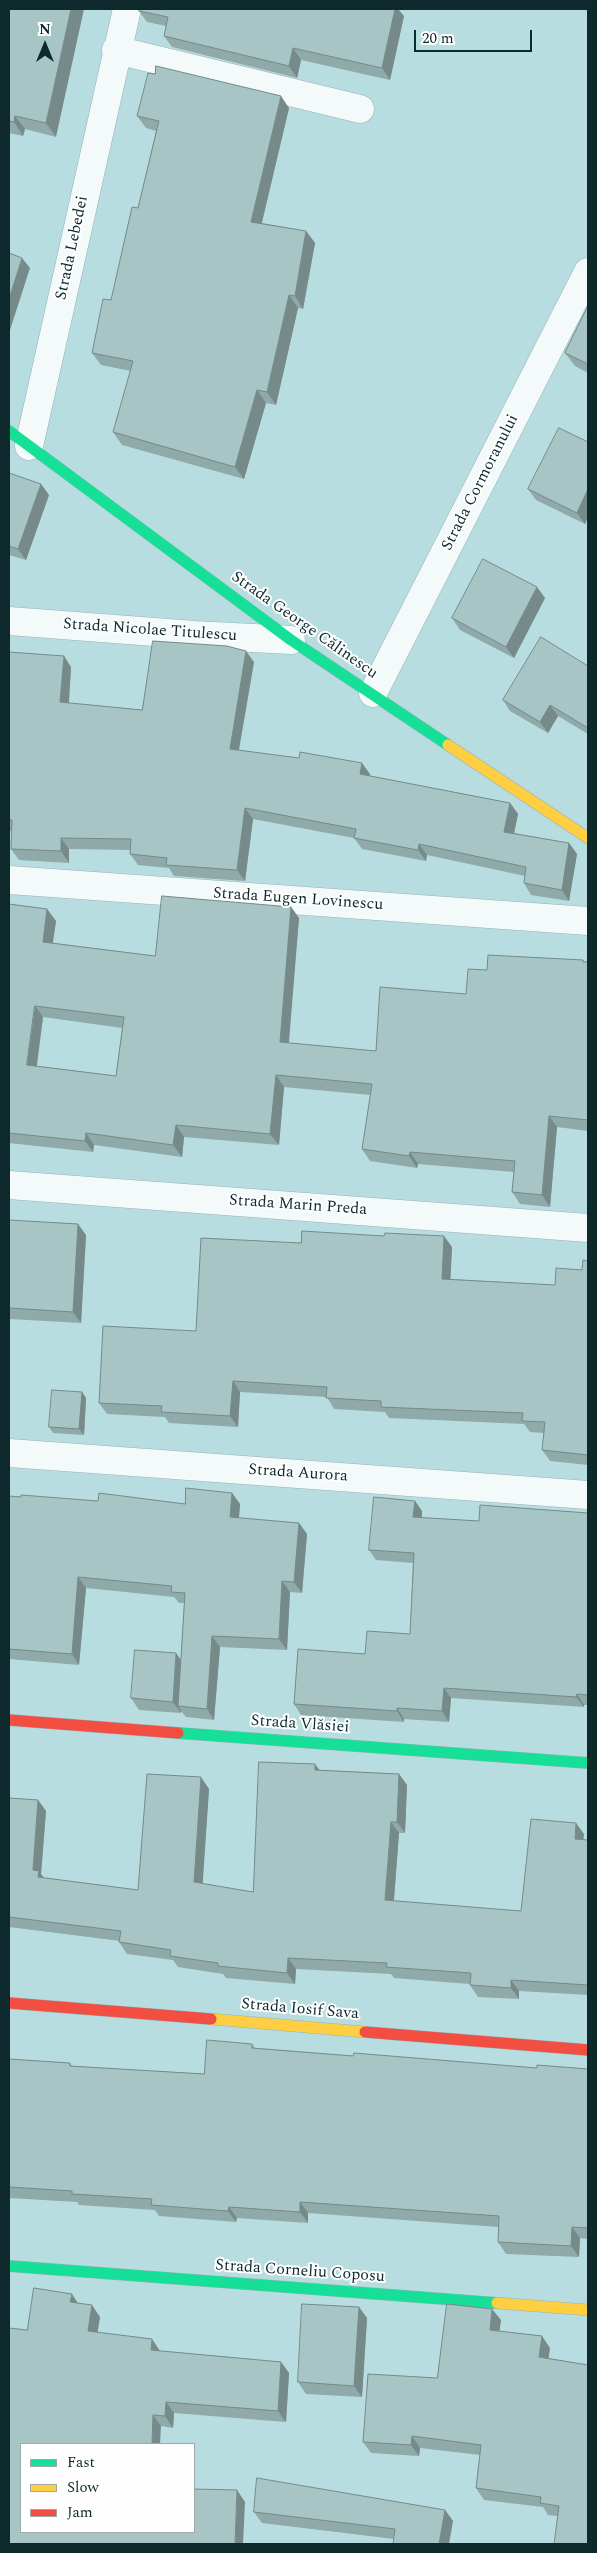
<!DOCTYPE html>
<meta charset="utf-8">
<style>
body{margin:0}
#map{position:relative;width:597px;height:2553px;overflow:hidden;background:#b8dde1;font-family:Spectral,serif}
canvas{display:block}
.frame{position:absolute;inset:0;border:10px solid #0d292c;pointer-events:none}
.legend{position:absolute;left:20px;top:2443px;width:175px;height:90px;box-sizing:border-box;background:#fefefe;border:1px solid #9ea9aa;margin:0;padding:6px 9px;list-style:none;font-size:15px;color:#0d292c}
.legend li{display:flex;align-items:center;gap:10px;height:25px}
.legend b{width:25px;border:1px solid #9ea9aa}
.north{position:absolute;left:20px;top:20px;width:50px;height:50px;-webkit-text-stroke:4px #fefefe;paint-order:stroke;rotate:0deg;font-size:14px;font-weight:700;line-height:20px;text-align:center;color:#0d292c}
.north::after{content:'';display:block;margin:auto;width:18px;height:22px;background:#0d292c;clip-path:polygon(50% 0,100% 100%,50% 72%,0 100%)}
.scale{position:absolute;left:414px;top:30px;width:118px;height:22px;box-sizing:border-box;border:2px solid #0d292c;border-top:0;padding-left:6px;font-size:15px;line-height:18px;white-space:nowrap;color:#0d292c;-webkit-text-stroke:4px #fefefe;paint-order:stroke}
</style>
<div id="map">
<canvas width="597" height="2553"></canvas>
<div class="frame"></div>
<ul class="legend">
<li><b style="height:6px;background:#16e098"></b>Fast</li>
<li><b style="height:6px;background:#ffcf43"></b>Slow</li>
<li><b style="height:6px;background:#f24e42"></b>Jam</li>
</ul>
<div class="north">N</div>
<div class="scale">20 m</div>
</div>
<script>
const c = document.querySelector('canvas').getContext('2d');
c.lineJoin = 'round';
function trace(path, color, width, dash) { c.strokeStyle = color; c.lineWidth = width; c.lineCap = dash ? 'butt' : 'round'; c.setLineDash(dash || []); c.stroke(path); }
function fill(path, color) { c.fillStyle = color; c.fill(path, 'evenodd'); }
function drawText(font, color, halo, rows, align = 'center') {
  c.font = font + ' Spectral,serif'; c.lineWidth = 4; c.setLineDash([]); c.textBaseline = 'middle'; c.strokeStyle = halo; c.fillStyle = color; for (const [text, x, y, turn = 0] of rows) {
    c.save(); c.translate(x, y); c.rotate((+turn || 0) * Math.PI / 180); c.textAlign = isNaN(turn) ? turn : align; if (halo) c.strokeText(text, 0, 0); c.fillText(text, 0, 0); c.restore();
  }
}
const street = new Path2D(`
 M116,50L360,109
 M29,446L127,9
 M9,621L194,635L291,640
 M373,693L588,272
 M9,880L588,921
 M9,1185L588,1228
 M9,1453L588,1495`);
const fast = new Path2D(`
 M9,431L291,640L448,745
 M178,1733L588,1763
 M9,2266L497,2303`);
const slow = new Path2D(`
 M448,745L588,838
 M211,2019L365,2032
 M497,2303L588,2310`);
const jam = new Path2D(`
 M9,1720L178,1733
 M9,2003L211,2019
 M365,2032L588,2050`);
trace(street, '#95b2b5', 29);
trace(fast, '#95b2b5', 12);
trace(slow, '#95b2b5', 12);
trace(jam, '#95b2b5', 12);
trace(street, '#f4fafa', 28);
trace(fast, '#16e098', 11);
trace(slow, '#ffcf43', 11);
trace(jam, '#f24e42', 11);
fill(new Path2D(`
 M9,9L56,137L25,129L23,136L9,133Z
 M139,11L404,16L390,80L301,60L297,78L172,47L164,36L166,26L147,22Z
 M289,108L262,223L306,231L315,243L303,309L298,308L276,405L266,403L244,479L122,445L113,432L131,371L101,365L92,353L111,300L138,208L156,131L146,128L137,116Z
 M588,306V373L575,366L565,353Z
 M588,442V517L585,524L536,500L528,489Z
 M9,473L49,495L26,560L9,555Z
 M545,598L514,658L460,630L452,618Z
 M9,652L71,667L69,703L142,710L254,662L239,750L370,774V776L510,803L518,814L514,833L569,843L577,854L569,901L531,895L524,883L525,876L427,855L426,861L362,849L354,838L253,819L245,881L174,876L169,868L138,865L130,854V850L69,849V863L19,860L11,849L12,831H9Z
 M588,666V734L558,716L548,733L510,711L503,700Z
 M9,904L47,909L56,921L53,943L155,956L291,907L299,918L288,1043L376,1051L466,994L487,970L583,960L585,962H588V1131L557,1127L550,1207L520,1204L512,1192L514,1172L418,1164L417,1168L370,1161L362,1149L371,1095L284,1087L279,1145L184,1137L182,1157L94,1145L93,1152L9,1143ZM43,1017L122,1028L116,1076L37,1066Z
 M9,1220L86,1235L81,1323L9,1319Z
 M301,1243L452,1247L450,1279L555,1285L582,1270L588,1261V1465L550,1461L542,1450L544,1433L530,1432L524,1424L389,1418L385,1412L334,1409L327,1397L240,1392L238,1427L169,1423L165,1417L107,1414L99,1403L196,1331Z
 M82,1392L86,1398L84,1435L53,1433L49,1427Z
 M232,1493L240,1504L239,1518L299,1523L307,1534L302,1593L290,1592L287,1650L220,1647L214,1720L186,1717L181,1711V1713L139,1710L131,1698L181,1659L184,1603H179L174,1597L86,1588L79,1665L9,1659V1496L98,1501L185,1504Z
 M415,1501L422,1511V1518L479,1521L588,1513V1705H584V1707L451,1698L449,1722L404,1719V1722L301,1715L294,1704L365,1654L410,1634L413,1563L376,1560L369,1550Z
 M319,1770L399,1774L407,1785L405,1833H399L394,1901L521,1911L584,1834L583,1840H588V1995L519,1991V1999L478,1997L470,1985V1984L394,1978L391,1974L296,1969L295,1984L226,1978L223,1974L178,1967L173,1960L127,1954L119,1942L120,1941L9,1927V1798L38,1800L46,1811L41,1874L43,1878L138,1890L209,1789L202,1884L253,1892Z
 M252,2044L255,2048L353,2056L537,2068L588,2069V2239L580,2238L579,2257L506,2254L498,2242L499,2227L308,2213V2223L237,2218L236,2222L159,2216L155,2210L79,2205L77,2202L9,2198V2059L70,2063L72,2066L204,2074Z
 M78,2303L100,2317L97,2332L160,2351L281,2362L289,2373L286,2422L174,2413L173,2428L161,2426L21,2532L245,2502L9,2544L27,2330Z
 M359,2307L367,2318L362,2397L306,2394L298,2382Z
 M501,2320L499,2331L550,2348L548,2358L588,2365L558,2516L548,2515L543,2507L484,2500L476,2488L480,2455L420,2448L419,2456L371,2453L363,2442L437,2378Z
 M445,2510L453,2521L394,2539L262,2523L254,2512Z`), '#90a9a9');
fill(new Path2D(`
 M71,9H84L56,137L46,123Z
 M395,9H398L404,16L390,80L382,68Z
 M293,48L301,60L297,78L289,66Z
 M281,96L289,108L259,234L251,222Z
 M15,116L25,129L23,136L14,122Z
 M306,231L315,243L303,309L295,296Z
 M22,258L30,268L10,330L9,328V299Z
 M289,295L298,308L276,405L267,392Z
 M257,390L266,403L244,479L235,467Z
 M41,484L49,495L26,560L18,549Z
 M588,489V517L585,524L577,513Z
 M537,587L545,598L514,658L506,647Z
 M246,651L254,662L237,760L230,749Z
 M64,656L71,667L68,714L60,702Z
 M550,705L558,716L548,733L540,722Z
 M362,763L370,774L368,785L360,774Z
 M510,803L518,814L512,843L504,832Z
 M245,808L253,819L245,881L237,870Z
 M61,838L69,849V863L61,851Z
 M569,843L577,854L569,901L562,890Z
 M419,844L427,855L426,861L418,850Z
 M291,907L299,918L288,1054L280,1042Z
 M47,909L56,921L51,953L43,942Z
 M35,1006L43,1017L35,1077L27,1065Z
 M276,1075L284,1087L279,1145L270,1134Z
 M549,1116L557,1127L550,1207L542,1195Z
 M176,1125L184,1137L182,1157L173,1145Z
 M86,1133L94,1145L93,1152L85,1141Z
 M410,1152L418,1164L417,1168L409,1156Z
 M78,1224L86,1235L81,1323L73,1312Z
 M444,1236L452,1247L450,1290L442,1279Z
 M233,1381L240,1392L238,1427L230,1416Z
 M82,1392L86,1398L84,1435L79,1429Z
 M232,1493L240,1504L238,1528L230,1517Z
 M415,1501L422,1511L421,1528L413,1517Z
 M299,1523L307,1534L302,1593L294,1582Z
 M78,1577L86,1588L79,1665L72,1654Z
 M282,1581L290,1592L287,1650L279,1639Z
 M212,1636L220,1647L214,1720L207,1709Z
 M176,1653L184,1664L178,1706L181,1711V1713L173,1702Z
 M444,1688L451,1698L449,1722L442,1711Z
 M577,1694L584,1705V1707L576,1697Z
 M397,1708L404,1719V1722L397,1711Z
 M315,1764L323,1775L315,1770Z
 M399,1774L407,1785L405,1833L397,1822Z
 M201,1777L209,1789L202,1894L194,1882Z
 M38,1800L46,1811L41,1874L47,1882L46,1888L33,1870Z
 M391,1822L399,1833L393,1911L385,1900Z
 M576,1823L584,1834L582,1850L575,1839Z
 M288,1958L296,1969L295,1984L287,1973Z
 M511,1980L519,1991V1999L511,1988Z
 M300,2202L308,2213V2223L300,2212Z
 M229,2207L237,2218L236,2222L228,2211Z
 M572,2227L580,2238L579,2257L571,2246Z
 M72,2294L79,2305L70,2302Z
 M92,2305L100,2317L96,2342L88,2331Z
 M359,2307L367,2318L362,2397L354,2386Z
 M492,2309L501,2320L498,2341L490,2330Z
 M542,2336L550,2348L547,2369L539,2357Z
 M152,2339L160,2351L151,2350Z
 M281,2362L289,2373L286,2422L278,2411Z
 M166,2402L174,2413L173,2428L165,2416Z
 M153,2415L161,2426L160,2444H152Z
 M412,2436L420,2448L419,2456L411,2445Z
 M237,2490L245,2502L243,2544H235Z
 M445,2510L453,2521L449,2544H439Z`), '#758a89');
const building = new Path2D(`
 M9,9H71L46,123L15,116L14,122L9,121Z
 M140,9H395L382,68L293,48L289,66L164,36L168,17L139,11Z
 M156,66L281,96L251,222L306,231L295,296L289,295L267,392L257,390L235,467L113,432L133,361L92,353L103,299L111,300L132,207L138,208L159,121L137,116L148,73L155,74Z
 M9,253L22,258L9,299Z
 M588,306V364L565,353Z
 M559,428L588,442V489L577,513L528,489Z
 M9,473L41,484L18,549L9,546Z
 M483,559L537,587L506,647L452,618Z
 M541,637L588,666V728L550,705L540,722L503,700Z
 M153,641L227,646L246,651L230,749L299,758L300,752L362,763L360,774L510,803L504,832L569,843L562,890L524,883L526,867L419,844L418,850L354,838L356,829L245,808L237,870L166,865L167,858L130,854L131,839L61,838V851L11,849L12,820H9V652L64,656L60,702L142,710Z
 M162,896L291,907L280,1042L376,1051L380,987L466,994L468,969L487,970L488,955L583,960V962H588V1120L549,1116L542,1195L512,1192L515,1161L410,1152L409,1156L362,1149L372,1084L276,1075L270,1134L176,1125L173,1145L86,1133L85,1141L9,1133V904L47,909L43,942L155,956ZM35,1006L124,1017L116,1076L27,1065Z
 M9,1220L78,1224L73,1312L9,1308Z
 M302,1231L384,1236L385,1233L444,1236L442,1279L555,1285L556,1268L582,1270L583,1260L588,1261V1455L542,1450L545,1422L522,1421L523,1413L381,1407V1401L326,1398L327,1387L233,1381L230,1416L161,1412L162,1406L99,1403L103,1326L196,1331L201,1238L301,1243Z
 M52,1390L82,1392L79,1429L49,1427Z
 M186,1488L232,1493L230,1517L299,1523L294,1582L282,1581L279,1639L212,1636L207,1709L178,1706L185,1593L171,1592L172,1586L78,1577L72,1654L9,1649V1496L21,1497V1495L98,1501L99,1493L185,1504Z
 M374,1497L415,1501L413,1517L479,1521L480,1505L588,1513V1695L577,1694L576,1697L444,1688L442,1711L397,1708V1711L294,1704L298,1649L365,1654L367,1631L410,1634L414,1553L369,1550Z
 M135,1650L176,1653L173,1702L131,1698Z
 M259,1762L315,1764V1770L399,1774L397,1822H391L385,1900L521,1911L531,1819L576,1823L575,1839L588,1840V1985L511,1980V1988L470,1985L471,1973L386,1967L387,1963L288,1958L287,1973L218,1966V1963L170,1956L171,1950L119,1942L121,1931L9,1917V1798L38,1800L33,1870L39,1871L38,1877L138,1890L147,1774L201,1777L194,1882L253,1892Z
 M207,2040L252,2044V2048L353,2056L354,2053L537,2068V2065L588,2069V2228L572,2227L571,2246L498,2242L499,2216L300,2202V2212L229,2207L228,2211L151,2205L152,2199L72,2194V2191L9,2187V2059L70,2063V2066L204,2074Z
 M34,2288L72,2294L70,2302L92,2305L88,2331L152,2339L151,2350L281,2362L278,2411L166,2402L165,2416L153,2415L152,2444H21V2532H194V2489L237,2490L235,2544H9V2328L27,2330Z
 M302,2304L359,2307L354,2386L298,2382Z
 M447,2304L492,2309L490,2330L542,2336L539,2357L588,2365V2544H554L559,2506L540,2503L541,2497L476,2488L481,2445L412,2436L411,2445L363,2442L368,2374L437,2378Z
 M257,2478L445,2510L439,2544H393L395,2529L254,2512Z`);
fill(building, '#a7c5c4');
trace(building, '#758a89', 1);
drawText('16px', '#0d292c', '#fefefe', [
 ["Strada Lebedei",73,248,-78],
 ["Strada Cormoranului",481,483,-63],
 ["Strada George Călinescu",304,626,35],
 ["Strada Nicolae Titulescu",150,631,4],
 ["Strada Eugen Lovinescu",298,900,4],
 ["Strada Marin Preda",298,1206,4],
 ["Strada Aurora",298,1474,4],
 ["Strada Vlăsiei",300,1725,4],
 ["Strada Iosif Sava",300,2010,5],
 ["Strada Corneliu Coposu",300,2272,4]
]);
</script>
